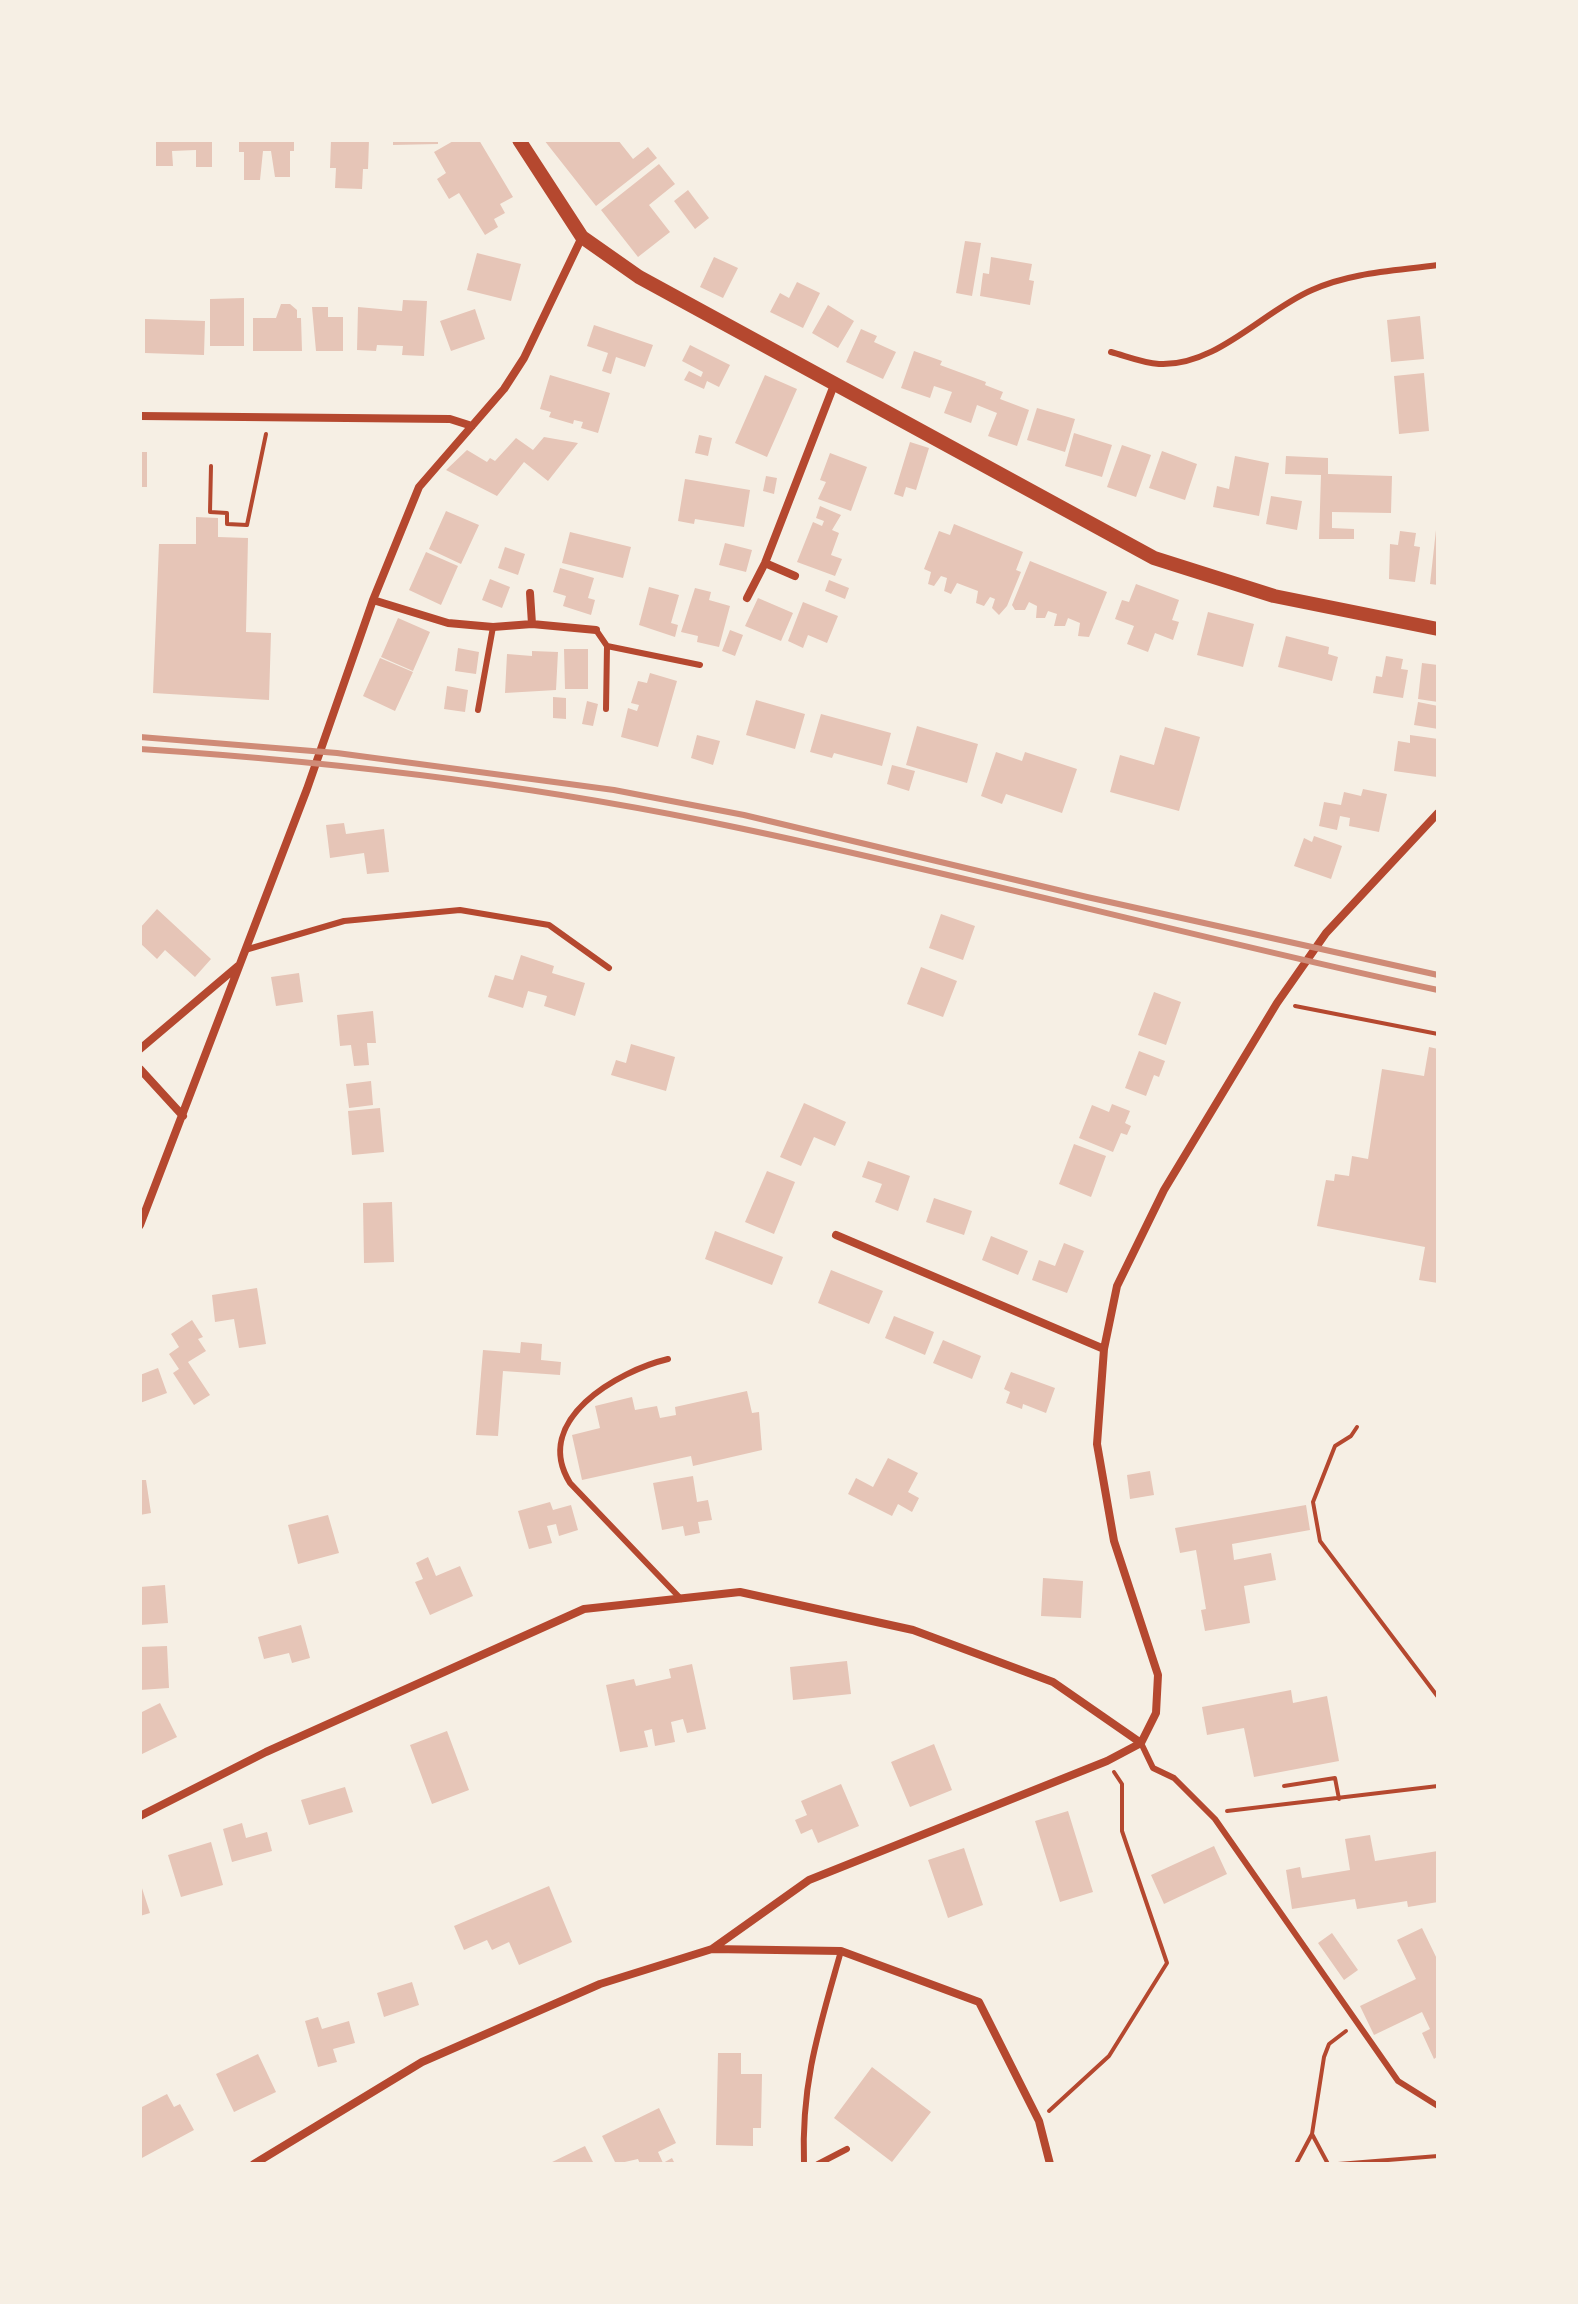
<!DOCTYPE html>
<style>
body{margin:0}
#map{position:relative;width:1578px;height:2304px;overflow:hidden;background:#f6efe4;font-family:Roboto,sans-serif}
canvas{display:block}
.frame{position:absolute;inset:0;border:142px solid #f6efe4;pointer-events:none}
</style>
<div id="map">
<canvas width="1578" height="2304"></canvas>
<div class="frame"></div>
</div>
<script>
const c = document.querySelector('canvas').getContext('2d');
c.lineJoin = 'round';
function fill(path, color) { c.fillStyle = color; c.fill(path, 'evenodd'); }
function trace(path, color, width, dash) { c.strokeStyle = color; c.lineWidth = width; c.lineCap = dash ? 'butt' : 'round'; c.setLineDash(dash || []); c.stroke(path); }
fill(new Path2D(`
 M156,140H212V167H196V150L172,151L173,166H156Z
 M239,140H294V151H290V177H275L271,151H263L260,180H244V152H239Z
 M331,140H369L368,169H363L362,189L335,188L336,168H330Z
 M393,140H438V144L393,145Z
 M455,140H479L513,197L500,204L505,213L494,219L498,227L485,235L459,193L449,199L437,179L446,173L434,152Z
 M544,140H618L633,159L648,147L657,158L596,206Z
 M659,164L675,184L649,205L670,232L638,257L601,210Z
 M688,190L709,218L695,229L674,201Z
 M965,241L981,243L972,296L956,293Z
 M477,253L521,264L511,301L467,290Z
 M714,257L738,268L723,298L700,287Z
 M991,257L1032,264L1029,280L1034,281L1030,305L980,296L983,273L989,274Z
 M797,282L820,293L803,328L770,312L780,293L789,298Z
 M244,298V346H210V299Z
 M403,300L427,301L424,356L402,355L403,346L377,345L376,351L357,350L358,307L402,311Z
 M281,304H290L297,310V318H301L302,351H253V318H276Z
 M828,305L854,321L838,348L812,333Z
 M312,307H328V317H343V351H316Z
 M475,309L485,339L451,351L440,321Z
 M1420,316L1424,359L1391,362L1387,320Z
 M145,319L205,321L204,355L145,353Z
 M594,325L653,345L645,367L616,357L611,374L602,371L608,353L587,346Z
 M861,329L877,336L874,342L896,352L883,379L846,362Z
 M690,345L730,365L719,387L707,381L704,389L684,380L689,371L701,377L703,372L682,361Z
 M914,351L942,361L940,365L986,382L985,385L1003,392L1000,399L1029,410L1017,446L988,436L997,413L977,405L971,423L944,413L952,392L934,386L930,398L901,388Z
 M1424,373L1429,431L1399,434L1394,376Z
 M550,375L610,393L598,433L581,428L583,422L574,420L573,424L549,417L551,412L540,409Z
 M765,375L797,389L767,457L735,443Z
 M1037,408L1075,419L1065,452L1027,440Z
 M1074,433L1112,445L1102,477L1065,466Z
 M699,435L712,438L708,456L695,453Z
 M544,437L578,443L548,481L524,462L497,496L446,470L467,450L487,462L490,458L495,461L516,438L533,450Z
 M910,442L929,448L916,490L906,487L903,497L894,494Z
 M1122,445L1151,455L1136,497L1107,487Z
 M1162,451L1197,464L1185,500L1149,488Z
 M140,452H147V487H140Z
 M830,453L867,467L851,511L818,499L826,482L820,480Z
 M1235,456L1269,463L1259,516L1213,507L1217,486L1229,489Z
 M1286,456L1328,458V474L1392,476L1391,513L1332,512V528L1354,529V539H1319L1321,475L1285,474Z
 M766,476L777,478L774,494L763,491Z
 M685,479L750,490L744,527L695,519L694,524L678,521Z
 M1271,496L1302,501L1297,530L1266,524Z
 M820,506L841,515L832,530L839,533L831,555L842,559L835,576L797,562L813,522L822,526L824,521L816,518Z
 M446,511L479,525L461,564L429,549Z
 M196,517L218,518V537L248,538L246,632L271,633L269,700L153,693L159,544H196Z
 M954,524L1023,552L1016,570L1021,572L1007,606L999,615L992,608L995,599L990,597L984,606L976,603L978,591L957,583L951,594L944,591L947,578L941,576L934,586L928,584L931,572L924,569L939,531L950,535Z
 M1436,530L1438,531V585L1430,584Z
 M1400,531L1416,533L1414,546L1420,547L1415,582L1389,579L1390,544L1398,545Z
 M570,532L631,547L623,578L562,563Z
 M725,543L752,550L746,572L719,565Z
 M505,547L525,554L518,575L498,568Z
 M426,552L458,566L441,605L409,590Z
 M1030,561L1107,592L1089,637L1078,636L1080,623L1068,618L1065,626H1054L1057,614L1048,611L1045,618H1036L1037,606L1029,602L1025,610H1015L1012,605Z
 M560,568L594,578L588,598L595,600L591,615L563,606L566,596L553,592Z
 M490,579L510,587L502,608L482,600Z
 M829,580L849,588L845,599L825,591Z
 M1136,584L1179,600L1172,620L1179,622L1173,640L1155,633L1148,652L1127,644L1134,626L1115,619L1122,600L1129,602Z
 M649,587L679,595L671,623L678,625L675,637L639,625Z
 M695,588L711,592L709,600L730,606L719,647L697,642L698,636L681,632Z
 M758,598L793,613L781,641L745,626Z
 M803,602L838,616L827,643L808,635L803,648L788,641Z
 M1208,612L1254,624L1243,667L1197,655Z
 M398,618L430,632L413,671L381,657Z
 M730,630L743,635L735,656L722,651Z
 M1286,636L1329,647L1328,654L1338,657L1332,681L1278,667Z
 M458,648L479,652L476,674L455,671Z
 M564,649H588V689H565Z
 M532,651L558,652L556,690L505,693L507,654L532,656Z
 M1386,656L1403,659L1401,669L1408,670L1403,698L1373,693L1376,676L1382,677Z
 M380,658L413,672L395,711L363,696Z
 M1422,663L1438,665V702L1418,699Z
 M650,673L677,681L658,747L621,737L628,708L637,711L639,705L631,703L638,681L647,683Z
 M447,686L468,690L465,712L444,709Z
 M553,697L566,698V719L553,718Z
 M756,700L805,714L795,749L746,735Z
 M587,701L598,704L593,726L582,724Z
 M1418,702L1438,706V729L1414,725Z
 M821,714L891,733L882,766L834,753L832,758L810,752Z
 M917,726L978,744L967,783L906,765Z
 M1165,727L1200,737L1179,811L1110,792L1120,755L1154,765Z
 M697,735L720,741L713,765L691,758Z
 M1410,735L1438,739L1437,777L1394,771L1398,741L1410,743Z
 M996,752L1022,761L1025,752L1077,769L1062,813L1006,794L1002,804L981,796Z
 M892,765L915,771L909,791L887,784Z
 M1363,789L1387,794L1379,832L1349,826L1350,818L1340,816L1337,830L1319,826L1324,802L1341,805L1344,792L1361,796Z
 M344,823L346,834L384,829L389,872L367,874L364,853L330,858L326,825Z
 M1314,836L1342,846L1331,879L1294,866L1304,838L1312,842Z
 M157,909L211,959L195,977L165,950L157,959L140,943V928Z
 M941,914L975,926L963,960L929,948Z
 M521,955L554,966L552,973L585,983L575,1016L544,1006L547,996L528,991L523,1008L488,997L495,975L513,980Z
 M921,967L957,981L943,1017L907,1004Z
 M299,973L303,1002L276,1006L271,977Z
 M1154,992L1181,1002L1166,1045L1138,1035Z
 M373,1011L376,1043H367L369,1065L354,1066L351,1045L340,1046L337,1015Z
 M631,1044L675,1057L666,1091L611,1075L616,1060L626,1063Z
 M1429,1047L1438,1049V1283L1419,1280L1425,1247L1317,1226L1326,1180L1334,1181L1335,1174L1349,1176L1352,1156L1368,1159L1382,1069L1424,1076Z
 M1139,1051L1165,1061L1159,1077L1154,1075L1146,1096L1125,1088Z
 M371,1081L373,1105L349,1108L346,1084Z
 M804,1103L846,1122L835,1146L814,1137L801,1166L780,1157Z
 M1112,1104L1130,1111L1125,1123L1131,1126L1127,1135L1121,1133L1113,1152L1079,1138L1092,1105L1109,1112Z
 M380,1108L384,1152L352,1155L348,1111Z
 M1074,1144L1106,1156L1091,1197L1059,1184Z
 M868,1161L910,1176L898,1211L875,1202L882,1184L862,1177Z
 M767,1171L795,1182L774,1234L745,1222Z
 M934,1198L972,1211L964,1235L926,1222Z
 M392,1202L394,1262L364,1263L363,1203Z
 M715,1231L783,1257L772,1285L705,1259Z
 M991,1236L1028,1251L1018,1275L982,1260Z
 M1064,1243L1084,1251L1067,1293L1032,1280L1039,1260L1055,1266Z
 M831,1270L883,1291L869,1324L818,1303Z
 M257,1288L266,1344L239,1348L234,1319L215,1322L212,1295Z
 M894,1316L934,1332L925,1355L885,1338Z
 M192,1320L203,1337L198,1339L206,1351L188,1362L210,1395L194,1405L173,1373L179,1369L169,1354L179,1347L171,1334Z
 M943,1340L981,1356L972,1379L933,1363Z
 M521,1342L542,1344L541,1360L561,1362L560,1375L503,1371L498,1436L476,1435L483,1350L520,1353Z
 M158,1368L167,1393L140,1403V1375Z
 M1011,1372L1055,1388L1046,1413L1023,1404L1022,1409L1006,1403L1010,1392L1004,1389Z
 M747,1391L752,1413L759,1412L762,1450L693,1466L691,1456L582,1480L572,1435L600,1428L595,1406L632,1397L635,1410L657,1406L660,1418L676,1415L675,1407Z
 M888,1458L918,1473L908,1492L919,1498L912,1512L898,1504L892,1516L848,1494L856,1478L873,1487Z
 M1150,1471L1154,1495L1130,1499L1127,1475Z
 M693,1476L697,1502L708,1500L712,1520L698,1522L700,1533L685,1536L683,1526L662,1530L653,1483Z
 M140,1480H146L151,1513L140,1515Z
 M550,1502L553,1510L571,1505L578,1530L559,1536L556,1524L547,1526L552,1543L529,1549L518,1511Z
 M1306,1505L1310,1530L1232,1544L1234,1560L1271,1553L1276,1580L1244,1586L1250,1623L1205,1631L1201,1610L1206,1609L1196,1550L1180,1553L1175,1528Z
 M328,1515L339,1553L298,1564L288,1525Z
 M428,1557L436,1576L460,1566L473,1596L430,1615L415,1582L423,1579L416,1563Z
 M1043,1578L1083,1581L1081,1618L1041,1616Z
 M165,1585L168,1623L140,1625V1587Z
 M301,1625L310,1658L292,1663L289,1653L264,1659L258,1637Z
 M167,1646L169,1688L140,1690V1647Z
 M847,1661L851,1694L793,1700L790,1667Z
 M692,1664L706,1729L687,1733L683,1719L671,1722L675,1742L655,1746L652,1729L644,1731L648,1747L620,1752L606,1685L634,1679L636,1686L671,1678L669,1669Z
 M1291,1690L1293,1703L1327,1696L1339,1761L1254,1777L1244,1728L1207,1735L1202,1707Z
 M160,1703L177,1737L140,1755V1713Z
 M447,1731L469,1790L432,1804L410,1745Z
 M934,1744L952,1790L910,1807L891,1762Z
 M841,1784L859,1826L818,1843L812,1829L801,1834L795,1820L807,1815L801,1801Z
 M345,1787L353,1812L309,1825L301,1800Z
 M1068,1811L1093,1892L1060,1902L1035,1821Z
 M242,1823L246,1838L267,1832L272,1851L232,1862L223,1829Z
 M1370,1835L1375,1861L1438,1851V1902L1408,1907L1407,1901L1357,1909L1355,1899L1292,1909L1286,1870L1300,1867L1302,1878L1350,1870L1345,1839Z
 M211,1842L223,1885L181,1897L168,1855Z
 M1214,1846L1227,1874L1164,1904L1151,1875Z
 M964,1848L983,1905L948,1918L928,1860Z
 M140,1882L150,1913L140,1916Z
 M549,1886L572,1942L519,1965L509,1942L492,1950L487,1940L464,1950L454,1926Z
 M1422,1928L1438,1961V2056L1434,2059L1422,2033L1430,2029L1422,2012L1374,2035L1360,2006L1416,1979L1397,1940Z
 M1332,1933L1358,1970L1344,1980L1318,1943Z
 M412,1982L419,2005L384,2017L377,1993Z
 M318,2017L322,2029L349,2021L355,2043L333,2049L337,2062L318,2067L305,2021Z
 M718,2053H741V2074H762L761,2128H753V2146L716,2145Z
 M258,2054L276,2092L234,2112L216,2074Z
 M872,2067L931,2112L892,2162L834,2118Z
 M167,2094L174,2107L180,2104L194,2130L140,2159V2108Z
 M659,2108L676,2143L658,2152L663,2163L672,2158L675,2164H640L638,2159L616,2164L602,2136Z
 M585,2146L594,2164H548Z`), '#e6c5b7');
trace(new Path2D(`
 M211,466L210,512L227,513V524L247,525L266,434
 M1295,1006L1438,1034
 M1357,1427L1351,1436L1335,1446L1313,1502L1320,1541L1438,1697
 M1284,1786L1335,1778L1339,1799
 M1227,1811L1438,1786
 M1049,2111L1109,2056L1167,1963L1122,1831V1784L1114,1772
 M1312,2134L1324,2057L1329,2044L1346,2031
 M1296,2164L1312,2134L1328,2164
 M1338,2164L1438,2156`), '#b5482f', 4);
trace(new Path2D(`
 M1111,352C1126,356 1143,363 1159,364C1216,367 1263,311 1312,290C1352,272 1395,271 1438,265
 M596,630L607,646L700,665
 M606,709L607,646
 M478,710L493,627
 M245,950L344,921L460,910L549,925L609,968
 M668,1359C618,1371 531,1420 570,1483L681,1599
 M1141,1743L1153,1768L1174,1778L1215,1819L1398,2081L1438,2106
 M804,2164C801,2082 819,2029 841,1951
 M818,2164L847,2149`), '#b5482f', 6);
trace(new Path2D(`
 M140,416L450,419L472,426
 M765,563L795,576
 M530,593L532,624
 M747,598L765,563L834,385
 M373,600L448,623L493,627L532,624L596,630
 M140,1049L238,966
 M140,1069L183,1116
 M140,1225L307,789L373,600L419,487L504,389L524,358L582,237
 M836,1235L1104,1349
 M140,1816L266,1752L584,1609L740,1592L913,1630L1053,1682L1141,1743
 M712,1949L809,1880L1107,1761L1141,1743L1156,1713L1158,1675L1114,1541L1097,1444L1104,1349L1117,1286L1164,1190L1277,1003L1326,933L1438,813
 M254,2164L422,2062L600,1984L712,1949L841,1951L979,2002L1039,2121L1050,2164`), '#b5482f', 8);
trace(new Path2D(`
 M519,140L582,237L639,277L1154,558L1274,596L1438,629`), '#b5482f', 14);
trace(new Path2D(`
 M140,737L337,753L614,790L744,815L1087,897L1438,975
 M140,749C341,762 542,786 739,828C973,877 1204,940 1438,990`), '#cf8b77', 6);
</script>
